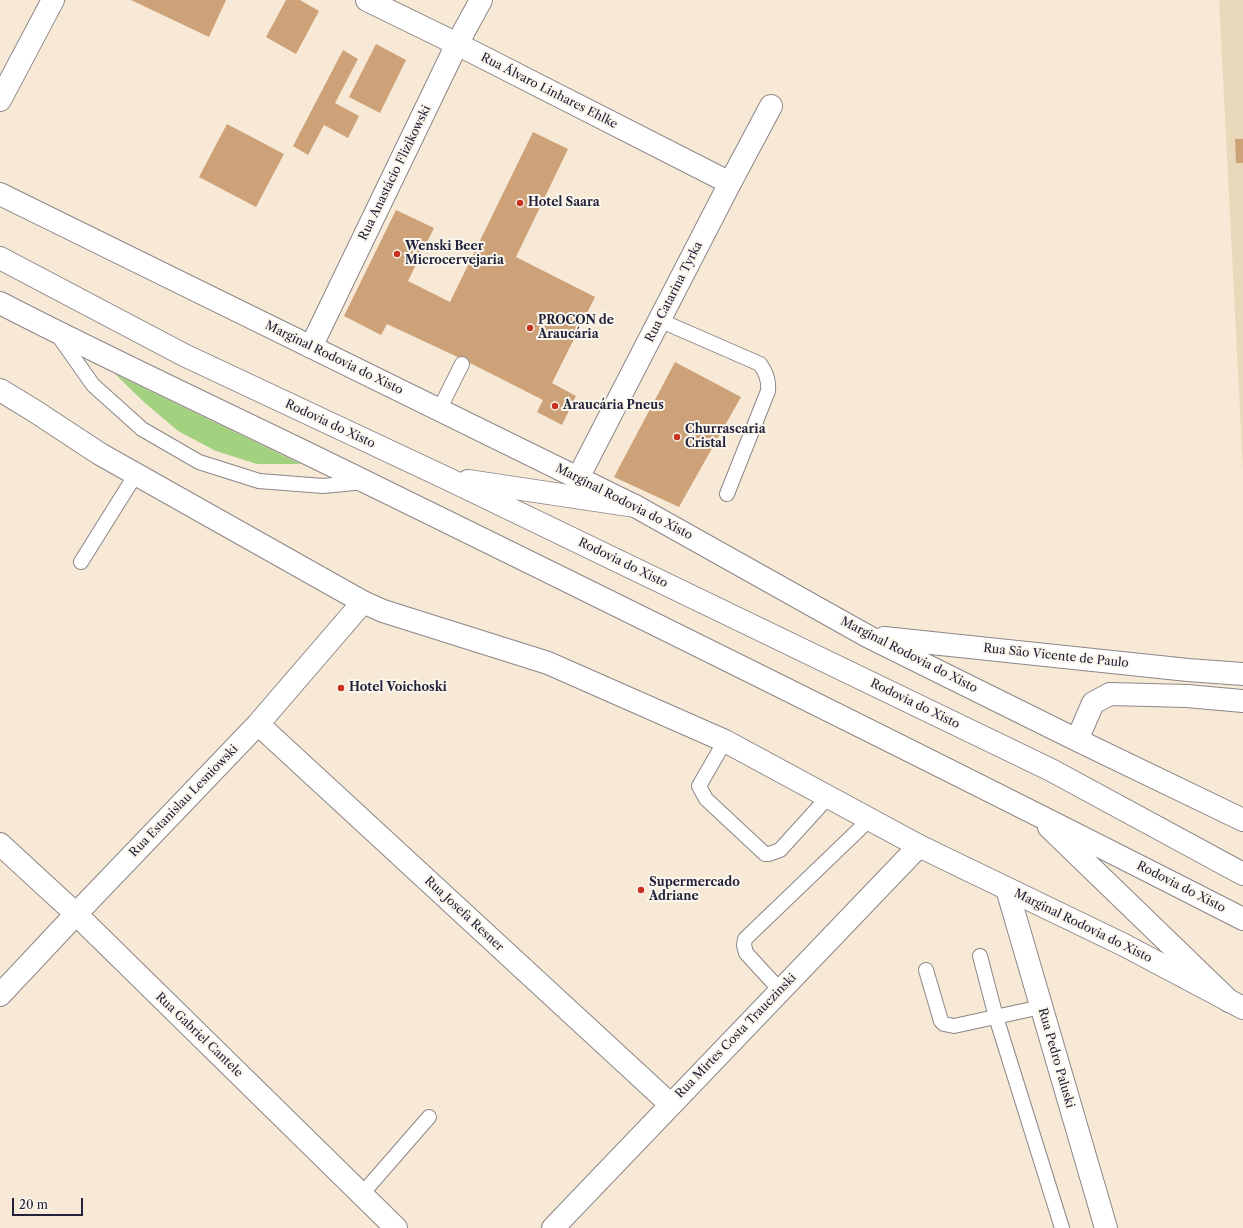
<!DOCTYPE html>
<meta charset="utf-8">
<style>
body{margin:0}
#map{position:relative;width:1243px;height:1228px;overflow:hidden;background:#f7e9d5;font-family:"Libre Caslon Text",serif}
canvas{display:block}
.scale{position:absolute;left:12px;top:1198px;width:71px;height:18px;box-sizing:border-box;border:2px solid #22223b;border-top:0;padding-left:5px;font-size:12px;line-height:14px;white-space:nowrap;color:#22223b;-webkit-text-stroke:3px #fbf7ec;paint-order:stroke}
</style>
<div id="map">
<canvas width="1243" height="1228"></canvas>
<div class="scale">20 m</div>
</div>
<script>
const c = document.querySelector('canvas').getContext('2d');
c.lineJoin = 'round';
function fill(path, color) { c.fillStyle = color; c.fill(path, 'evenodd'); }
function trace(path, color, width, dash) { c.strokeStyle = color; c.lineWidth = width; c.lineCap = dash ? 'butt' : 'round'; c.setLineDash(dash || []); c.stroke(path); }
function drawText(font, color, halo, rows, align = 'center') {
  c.font = font + ' "Libre Caslon Text",serif'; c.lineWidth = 4; c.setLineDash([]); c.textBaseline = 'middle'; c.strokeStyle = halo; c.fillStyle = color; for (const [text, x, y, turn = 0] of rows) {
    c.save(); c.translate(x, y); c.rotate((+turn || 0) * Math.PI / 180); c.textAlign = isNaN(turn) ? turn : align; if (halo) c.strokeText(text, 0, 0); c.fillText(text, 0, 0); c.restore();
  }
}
fill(new Path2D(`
 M1219,0H1243V470Z`), '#e9d9ba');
fill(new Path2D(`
 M115,374L301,464H257L216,451L178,431L145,403Z`), '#a2d280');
fill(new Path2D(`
 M131,0H226L209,37Z
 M286,0H300L319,11L296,54L266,37Z
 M376,44L406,60L380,113L349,97Z
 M343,50L358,59L335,103L359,116L348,138L324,125L308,155L293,146Z
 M227,124L284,154L256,207L199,177Z
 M533,132L568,149L516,257L595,297L552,383L576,396L562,425L537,412L543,400L464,360L387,324L381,335L344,316L396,210L434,228L408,281L450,302Z
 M1235,139H1243V163H1236Z
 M675,362L741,397L679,507L614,477Z`), '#cda279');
const service = new Path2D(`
 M659,320L760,364C766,373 769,380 768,391L727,494
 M57,334L93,385L142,429L199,462L259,481L323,486L365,482
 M439,410L462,364
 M81,562L136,474
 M725,741L699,786L706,799L765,854H769L780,850L829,796
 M980,956L996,1017L1062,1228
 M926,970L941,1021L944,1024L954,1026L1041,1007
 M780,990L746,953L744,945L745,939L870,819
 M362,1194L429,1117`);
const minor = new Path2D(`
 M367,0L457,44L730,183
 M0,100L53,0
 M311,347L457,44L481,0
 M578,478L730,183L771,106
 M258,724L670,1104
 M0,844L76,914L396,1228
 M1007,889L1106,1228
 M0,995L76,914L258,724L363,602
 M553,1228L919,846`);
const secondary = new Path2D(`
 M0,194L635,506L869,637L1077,740L1243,820
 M0,390L33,410L100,454L363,602L383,611L548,663L725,741L919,846L1124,945L1243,1008
 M884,638L1188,670L1243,674
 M1077,740L1093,703L1110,694L1187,696L1243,701`);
const trunk = new Path2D(`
 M0,258L184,355L446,478L1051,770L1243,874
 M0,303C122,366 247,423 370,484C662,627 953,771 1243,919
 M468,481L635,506
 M1049,827L1229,1001`);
trace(service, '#8c8688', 16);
trace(minor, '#8c8688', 24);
trace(secondary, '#8c8688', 24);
trace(trunk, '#8c8688', 24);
trace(service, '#fff', 14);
trace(minor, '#fff', 22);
trace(secondary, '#fff', 22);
trace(trunk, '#fff', 22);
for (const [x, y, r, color] of [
 [520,203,4,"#c8321e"],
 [397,254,4,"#c8321e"],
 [530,328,4,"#c8321e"],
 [555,406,4,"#c8321e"],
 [677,437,4,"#c8321e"],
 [341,688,4,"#c8321e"],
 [641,890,4,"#c8321e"]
]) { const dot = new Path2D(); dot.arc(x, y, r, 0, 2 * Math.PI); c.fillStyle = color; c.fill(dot); trace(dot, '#fbf7ec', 1.5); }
drawText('12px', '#22223b', '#fbf7ec', [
 ["Rua Álvaro Linhares Ehlke",549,91,27],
 ["Rua Anastácio Flizikowski",395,173,-64],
 ["Rua Catarina Tyrka",674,292,-63],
 ["Marginal Rodovia do Xisto",334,358,26],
 ["Rodovia do Xisto",330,424,25],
 ["Marginal Rodovia do Xisto",624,502,27],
 ["Rodovia do Xisto",623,563,26],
 ["Marginal Rodovia do Xisto",909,655,27],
 ["Rua São Vicente de Paulo",1056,656,6],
 ["Rodovia do Xisto",915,704,26],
 ["Rua Estanislau Lesniowski",184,801,-46],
 ["Rodovia do Xisto",1181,887,27],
 ["Rua Josefa Resner",464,914,43],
 ["Marginal Rodovia do Xisto",1083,926,26],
 ["Rua Gabriel Cantele",199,1035,44],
 ["Rua Mirtes Costa Trauczinski",736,1036,-46],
 ["Rua Pedro Paluski",1056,1058,74]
]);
drawText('bold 12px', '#22223b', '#fbf7ec', [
 ["Hotel Saara",528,203],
 ["Wenski Beer",405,247],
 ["Microcervejaria",405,261],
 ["PROCON de",538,321],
 ["Araucária",538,335],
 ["Araucária Pneus",563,406],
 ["Churrascaria",685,430],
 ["Cristal",685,444],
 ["Hotel Voichoski",349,688],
 ["Supermercado",649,883],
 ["Adriane",649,897]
], 'left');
</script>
